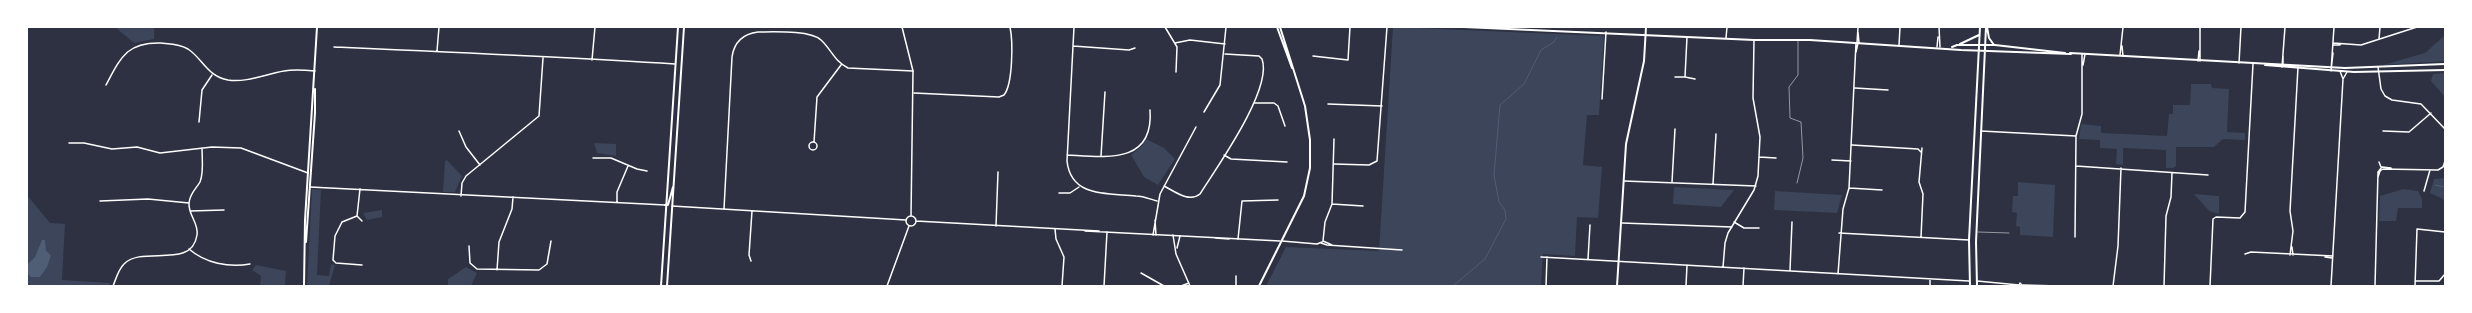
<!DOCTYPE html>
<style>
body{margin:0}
#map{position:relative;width:2472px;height:313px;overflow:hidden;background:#2d3142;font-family:"Times New Roman",serif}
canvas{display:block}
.frame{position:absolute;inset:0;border:28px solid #fff;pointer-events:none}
</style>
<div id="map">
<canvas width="2472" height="313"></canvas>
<div class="frame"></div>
</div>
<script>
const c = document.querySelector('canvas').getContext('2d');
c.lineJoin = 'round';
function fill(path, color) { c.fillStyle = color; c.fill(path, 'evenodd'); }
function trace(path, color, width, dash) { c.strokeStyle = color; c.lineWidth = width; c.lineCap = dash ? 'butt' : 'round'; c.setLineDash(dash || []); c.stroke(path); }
fill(new Path2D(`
 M115,27H154V39L134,43Z
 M1393,27L1604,36L1599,115H1587L1583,165L1602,167L1598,218L1577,217L1575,256L1543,254L1541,286H1266L1286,247L1379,251Z
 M2445,35V61L2383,65L2425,53Z
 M2445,73V97L2431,81L2433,74Z
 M2191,84H2211L2212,88L2229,89L2227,132L2245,133V140L2223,139L2214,147H2176V166L2173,168H2166V150L2123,148V165L2116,164L2117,149L2100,148V140L2079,139L2081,124L2101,126V133L2167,136L2169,114H2173V105H2190Z
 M1146,139L1164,148L1175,159L1158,185L1144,177L1131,155L1141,147Z
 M594,143L616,144V156L597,153Z
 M447,160L462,176L455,192H443L445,161Z
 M2445,178V200L2430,193L2434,179Z
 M2018,182L2055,185L2053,237L2020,235V227L2016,226L2017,213L2012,212L2013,196H2018Z
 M1674,187L1734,190L1721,207L1673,204Z
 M312,189L321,190L317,275L329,276L331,264L335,265L329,286H307Z
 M2403,189L2418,191L2422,199V208H2398L2396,221H2379L2380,196Z
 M1775,191L1842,195L1837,213L1774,210Z
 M2194,194L2219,196V214L2209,211Z
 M27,195L50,223L65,224L62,280L110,283L109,286H27Z
 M382,210V217L367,220L363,213Z
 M256,265L286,271L285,286H260L261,276L252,270Z
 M466,267L477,273L471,286H448V279Z`), '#3c4559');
fill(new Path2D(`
 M42,240H45L46,251L51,255L47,267L40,277H31L27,273V265L35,257Z`), '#4f5d75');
trace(new Path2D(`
 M2435,185L2445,187
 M1453,286L1485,259L1506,219L1505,210L1499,202L1494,175L1500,105L1524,84L1541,50L1554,42L1557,37`), '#4f5d75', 1);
trace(new Path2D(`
 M1797,183L1803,158L1801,122L1790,118L1789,87L1798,75V41
 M1978,232L2009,233`), '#fff', 0.5);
trace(new Path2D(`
 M1074,27L1067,161C1071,198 1108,193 1136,196C1143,196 1150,199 1157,201
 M1165,27L1177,47L1176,72
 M1939,27L1940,47
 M1858,32L1859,43
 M1687,37L1685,77L1695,79
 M1726,38L1727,27
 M2379,39L2380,27
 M1175,43L1190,40L1225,44
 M1857,43L1858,27
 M2333,43L2361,45L2417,27
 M1899,45L1900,27
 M2333,45H2340
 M1073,46L1129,50L1135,48
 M2122,46L2123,56
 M334,47C447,52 561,57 675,64
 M1937,47L1938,37
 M437,51L439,27
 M1856,52L1858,43
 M2120,55L2123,27
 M1313,56L1348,60L1350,27
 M2283,56V64
 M592,60L595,27
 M2198,61L2199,51
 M2200,61V27
 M2239,63L2241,27
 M2083,65L2085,54
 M2282,67L2285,27
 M2378,67L2381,89L2385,96L2392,100L2421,104L2445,129
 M2331,71L2334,27
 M2331,71L2333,53
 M1675,77H1685
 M2343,79L2347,72
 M106,85C121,57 127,42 161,43C171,44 180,44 188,49C203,59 207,76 228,80C246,83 266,74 284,71C294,69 305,70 315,71
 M1855,88L1888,90
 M914,93L999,97L1004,95C1013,84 1013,41 1010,27
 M1602,99L1606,32
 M1254,103H1274L1278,106L1285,126
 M1328,104L1382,106
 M1204,112L1220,85L1226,27
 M199,122L202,90L212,75
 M459,131L466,147L480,165
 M1981,131L2076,136
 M2383,131L2409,132L2431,113
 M809 146a4 4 0 1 1 8 0a4 4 0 1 1-8 0Z
 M814,142L817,97L841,65
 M69,143H84L112,149L137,147L160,153L212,147L241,148L308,173
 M1852,145L1918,149L1921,152
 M1067,155C1105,157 1154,165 1150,110
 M1224,155L1231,159L1287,162
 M1101,156L1105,92
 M1759,157L1776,158
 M593,158H611L637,169L647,171
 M1832,160L1851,161
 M2379,162L2381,167
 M1334,164L1369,165L1377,161L1387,27
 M2076,166L2208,175
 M2378,177L2380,171L2383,169L2438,170L2443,167L2445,161
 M1624,181L1756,186
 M1672,182L1675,129
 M1713,184L1716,134
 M1164,186C1174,191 1189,203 1200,194C1217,167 1273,89 1262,59L1259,56L1225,54
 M310,187L665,205
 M1849,188L1882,190
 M360,189L357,216L342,222L335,236L333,260L336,263L362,265
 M2424,191L2430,170
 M1059,193H1070L1079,187
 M461,196L462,183L466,176L539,116L543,58
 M100,201L148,199L189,203
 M617,202V192L628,166
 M1332,204L1363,206
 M672,206L906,220
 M724,209L732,57C734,43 742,34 758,32C773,32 810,30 821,40C831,49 835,62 848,68L913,71
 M190,211L224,210
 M357,216L362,221
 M1155,220L1156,235
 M1734,222L1744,228H1759
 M1622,223L1732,227
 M996,226L998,172
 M1055,229L1056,239L1064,257L1062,286
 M1839,233L1969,240
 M1153,235L1160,194L1196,127
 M1173,235L1176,254L1190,286
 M1921,237L1923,194L1919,182L1922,148
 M2075,237L2076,136L2082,114V54
 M1238,239L1242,201L1278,200
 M1282,241L1317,244L1322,242
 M1323,241L1325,222L1332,204L1334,139
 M1323,241L1332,245
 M1321,243L1327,245L1402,250
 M469,246L470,263L477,269L539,270L547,264L551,241
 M2292,247L2293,255
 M1177,248L1180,236
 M189,249C205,263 229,268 250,264
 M2245,254L2251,252L2333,256
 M2290,255L2293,231L2290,211L2298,67
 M1541,257L1969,281
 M2325,257L2332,258
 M1588,259L1590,225
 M751,261L749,255L752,211
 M1723,267L1725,243L1728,233L1754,190L1758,176L1760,137L1753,98L1754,40
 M497,270L499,242L512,209L513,197
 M1790,270L1792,222
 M1141,273L1164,286
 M1838,274L1843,209L1849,188L1856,43
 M1977,281L2019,285
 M2415,281H2439L2445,274
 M2023,285L2059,286
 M113,286C116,279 118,270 124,264C142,245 192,270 197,235C199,223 188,215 189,203C190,193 196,189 200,182C204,173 202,158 202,148
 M1104,286L1107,232
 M1181,286L1189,283
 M1236,286V276
 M1546,286L1547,257
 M1686,286L1687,265
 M1743,286L1744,268
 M1930,286V279
 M2019,286L2020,283L2023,286
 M2113,286L2118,246L2121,168
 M2164,286L2166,216L2171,197L2172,173
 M2210,286L2213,219L2216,217L2240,218L2245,212L2253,64
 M2331,286L2343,79L2340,71
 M2375,286L2378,172L2382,167L2391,168
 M2415,286L2417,229L2445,232`), '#fff', 1.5);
trace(new Path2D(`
 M902,27L913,71L911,216
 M906 221a5 5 0 1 1 10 0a5 5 0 1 1-10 0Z
 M916,221L1099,231
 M1085,231L1280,241
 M1215,238L1229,239
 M887,286L909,226`), '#fff', 1.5);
trace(new Path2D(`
 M1617,286L1626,144L1644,61L1646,27`), '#fff', 2);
trace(new Path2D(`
 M1277,27L1292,68
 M1464,27L1754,40H1810L1961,50L2071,54
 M1987,27L1989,38L1994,45
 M1960,44L1979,35
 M1952,47L1957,45H1995L2065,53
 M2070,53L2345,68L2445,64
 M2265,65L2354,72L2445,70
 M665,205H668L673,187
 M306,242L315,113V89
 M304,286L305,220L317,27
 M661,286L678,27
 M667,286L684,27
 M1259,286L1304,196L1310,168V140L1305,106L1280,27
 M1970,286L1969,240L1980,27
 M1977,286L1976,242L1986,27`), '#fff', 2);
</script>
